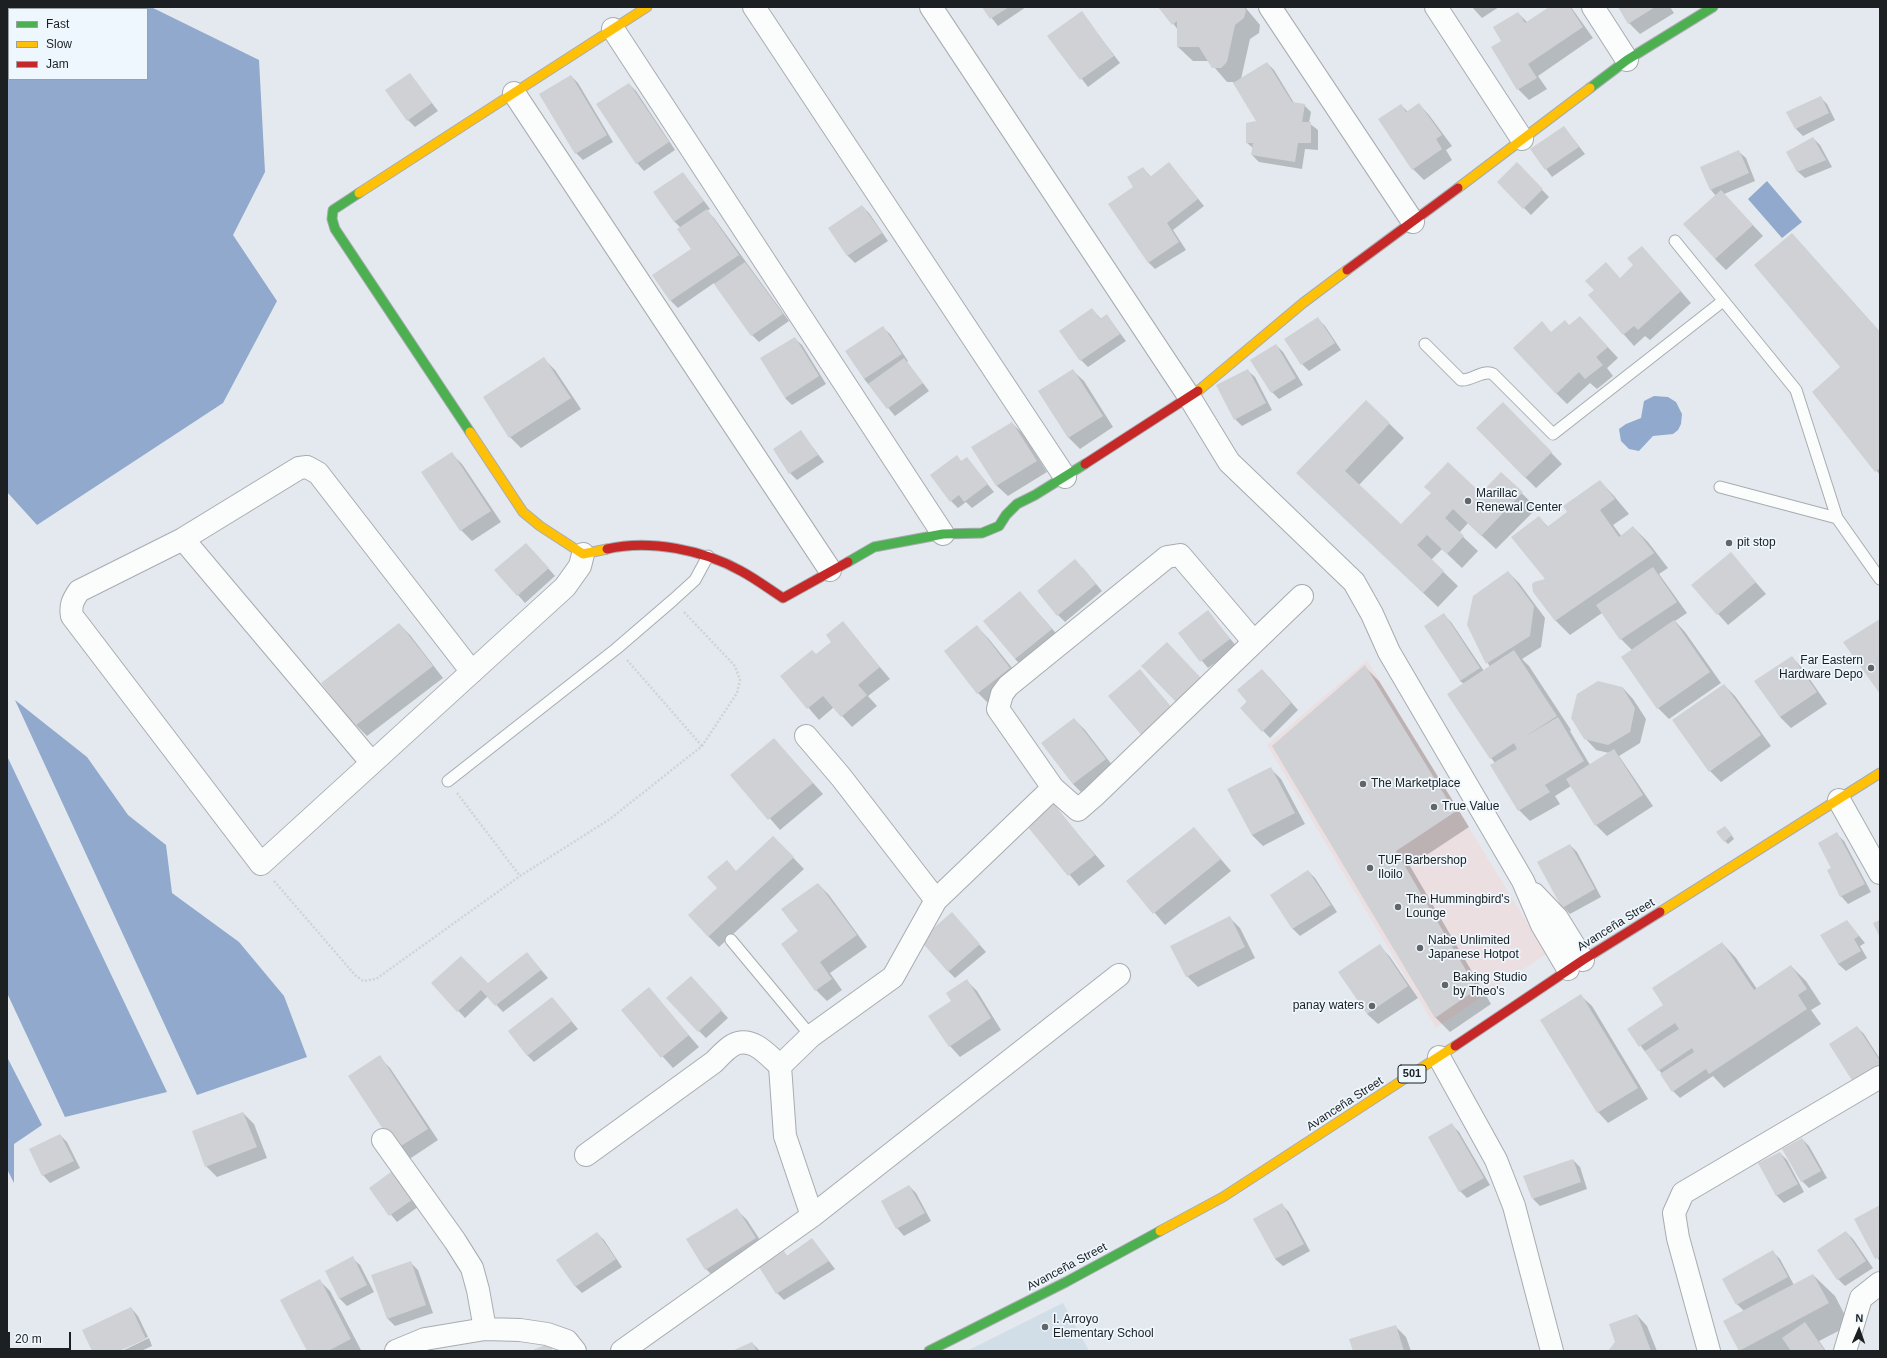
<!DOCTYPE html>
<meta charset="utf-8">
<style>
body{margin:0}
#map{position:relative;width:1887px;height:1358px;overflow:hidden;background:#e3e9ee;font-family:Helvetica,sans-serif}
canvas{display:block}
.frame{position:absolute;inset:0;border:8px solid #1c2023;pointer-events:none}
.legend{position:absolute;left:8px;top:8px;width:140px;height:72px;box-sizing:border-box;background:#eef7fd;border:1px solid #9aa1a6;margin:0;padding:5px 7px;list-style:none;font-size:12px;color:#1c2023}
.legend li{display:flex;align-items:center;gap:8px;height:20px}
.legend b{width:20px;border:1px solid #9aa1a6}
.north{position:absolute;left:1839px;top:1310px;width:40px;height:40px;-webkit-text-stroke:3px #eef7fd;paint-order:stroke;rotate:2deg;font-size:11px;font-weight:700;line-height:16px;text-align:center;color:#1c2023}
.north::after{content:'';display:block;margin:auto;width:14px;height:18px;background:#1c2023;clip-path:polygon(50% 0,100% 100%,50% 72%,0 100%)}
.scale{position:absolute;left:8px;top:1332px;width:63px;height:18px;box-sizing:border-box;border:2px solid #1c2023;border-top:0;padding-left:5px;font-size:12px;line-height:14px;white-space:nowrap;color:#1c2023;-webkit-text-stroke:3px #eef7fd;paint-order:stroke}
</style>
<div id="map">
<canvas width="1887" height="1358"></canvas>
<div class="frame"></div>
<ul class="legend">
<li><b style="height:5px;background:#4caf50"></b>Fast</li>
<li><b style="height:5px;background:#ffc107"></b>Slow</li>
<li><b style="height:5px;background:#c62828"></b>Jam</li>
</ul>
<div class="north">N</div>
<div class="scale">20 m</div>
</div>
<script>
const c = document.querySelector('canvas').getContext('2d');
c.lineJoin = 'round';
function fill(path, color) { c.fillStyle = color; c.fill(path, 'evenodd'); }
function trace(path, color, width, dash) { c.strokeStyle = color; c.lineWidth = width; c.lineCap = dash ? 'butt' : 'round'; c.setLineDash(dash || []); c.stroke(path); }
function drawText(font, color, halo, rows, align = 'center') {
  c.font = font + ' Helvetica,sans-serif'; c.lineWidth = 3.5; c.setLineDash([]); c.textBaseline = 'middle'; c.strokeStyle = halo; c.fillStyle = color; for (const [text, x, y, turn = 0] of rows) {
    c.save(); c.translate(x, y); c.rotate((+turn || 0) * Math.PI / 180); c.textAlign = isNaN(turn) ? turn : align; if (halo) c.strokeText(text, 0, 0); c.fillText(text, 0, 0); c.restore();
  }
}
fill(new Path2D(`
 M1367,660L1546,954L1436,1028L1267,745Z`), '#ebdfe1');
fill(new Path2D(`
 M1063,1303L1089,1351H967Z`), '#d1dde7');
fill(new Path2D(`
 M7,7H151L259,60L265,172L233,235L277,301L223,403L37,525L7,492ZM9,9H147V79H9Z
 M1767,181L1802,222L1782,238L1748,199Z
 M1654,396L1668,397L1676,402L1682,414L1681,424L1678,430L1673,434L1653,436L1639,451L1629,449L1621,441L1619,429L1626,424L1641,418L1644,401Z
 M15,700L87,757L128,815L166,845L172,893L239,942L284,996L307,1057L197,1095Z
 M7,756L167,1092L65,1117L7,993Z
 M7,1057L42,1125L14,1144V1183L7,1169Z`), '#90a9cc');
fill(new Path2D(`
 M983,7H1026L998,26Z
 M1161,7H1245L1260,25L1259,33L1250,39L1241,79L1267,63L1274,70L1294,103L1304,105L1311,112L1309,123L1318,130V150L1305,149L1302,169L1259,162L1252,155L1253,148L1247,143L1258,122L1233,82H1227L1209,61H1193L1178,47V30Z
 M1472,7H1499L1482,18Z
 M1551,7H1571L1593,38L1538,76L1547,89L1529,100L1518,89L1492,48L1503,41L1518,13L1528,23Z
 M1619,7H1670L1674,13L1640,34L1629,23Z
 M1081,12L1120,63L1088,87L1049,36Z
 M410,74L438,111L415,127L408,120Z
 M571,76L578,83L613,142L583,160L576,153Z
 M629,84L636,91L675,150L644,171L637,163L598,104Z
 M1820,97L1827,104L1835,120L1803,136L1796,129Z
 M1419,104L1429,115L1452,146L1446,150L1452,160L1424,180L1413,169L1380,119L1401,105L1408,112Z
 M1564,127L1585,154L1552,177L1531,149Z
 M1813,138L1820,145L1832,167L1805,178L1797,171Z
 M1738,151L1746,158L1755,181L1724,194L1763,236L1726,270L1715,259L1716,196L1711,190L1701,168Z
 M1169,163L1204,206L1173,230L1186,250L1155,269L1148,262L1143,168L1151,177Z
 M1517,164L1549,197L1531,215L1498,182Z
 M683,173L710,209L707,211L714,218L789,321L759,342L752,335L714,283L678,308L671,301L653,275L692,249L681,228L674,221Z
 M862,206L869,213L888,241L855,263L848,256L829,228Z
 M1792,234L1880,332V475L1813,392L1842,367Z
 M1642,247L1691,303L1650,340L1645,336L1634,346L1589,295L1620,279L1634,265Z
 M1092,309L1101,319L1107,316L1126,341L1088,367L1081,360Z
 M1318,319L1325,326L1341,350L1309,371L1302,364Z
 M1570,326L1590,328L1618,358L1607,368L1613,376L1597,389L1590,383L1567,404L1556,393L1551,332Z
 M882,327L890,334L908,361L907,362L929,391L895,416L864,379Z
 M794,338L802,345L826,384L792,405L785,398Z
 M1276,345L1283,352L1303,385L1279,399L1272,392Z
 M544,359L555,370L581,409L521,448L510,437Z
 M1247,370L1255,377L1272,410L1242,426L1235,419Z
 M1073,371L1084,381L1113,427L1080,449L1069,438L1040,392Z
 M1366,401L1404,438L1359,485L1401,525L1481,495L1501,473L1537,508L1496,549L1468,523L1459,533L1478,551L1462,568L1442,549L1431,560L1458,586L1438,607L1312,487Z
 M1514,414L1562,464L1536,488L1525,477Z
 M1012,423L1023,434L1047,472L1008,496L997,486Z
 M801,432L824,462L797,480L790,473Z
 M451,453L462,464L501,522L472,541L461,530Z
 M957,457L962,462L967,459L994,492L972,508L966,502L958,508L951,501Z
 M1600,481L1614,496L1629,514L1613,525L1622,537L1633,527L1648,542L1668,568L1659,574L1687,613L1675,621L1685,632L1721,683L1669,719L1658,708L1632,650L1621,639L1602,613L1570,635L1555,620L1546,580L1539,517L1548,527L1569,512Z
 M533,551L555,576L525,603L496,570Z
 M1731,554L1766,594L1728,625L1693,586Z
 M1082,567L1102,591L1065,622L1058,615Z
 M1508,572L1519,583L1545,618L1541,647L1522,659L1529,666L1571,730L1570,731L1590,765L1609,753L1596,750L1585,738L1622,687L1633,699L1646,719L1640,743L1619,756L1653,806L1607,836L1596,825L1571,786L1555,796L1560,804L1530,821L1519,810L1491,765L1495,763L1491,758L1464,684L1460,681L1444,615L1451,622L1484,671L1490,667L1468,625Z
 M1020,592L1062,640L1026,670L1015,659Z
 M1208,612L1237,647L1208,668L1179,633Z
 M843,623L890,679L868,696L877,706L852,727L834,707L819,720L781,676L816,655L833,642Z
 M399,624L410,635L443,678L367,736L356,725Z
 M977,627L988,638L1021,679L989,704L978,693Z
 M1792,657L1802,668L1827,704L1791,728L1780,717L1756,681Z
 M1365,667L1379,681L1469,827L1410,866L1491,1004L1450,1032L1435,1017L1273,746Z
 M1140,671L1185,723L1155,748Z
 M1269,677L1298,710L1270,738L1241,708Z
 M1724,685L1735,696L1771,746L1721,782L1710,771L1674,720Z
 M1074,719L1085,730L1116,770L1084,795L1073,784L1043,744Z
 M774,739L823,794L780,830L732,775Z
 M1270,768L1281,779L1305,824L1263,846L1252,835L1228,790Z
 M1054,806L1105,866L1079,886L1029,826Z
 M1194,828L1231,871L1165,925L1128,881Z
 M1728,830L1734,839L1728,844L1725,841Z
 M1837,834L1844,841L1871,892L1848,904L1841,896L1828,871L1833,868Z
 M1570,845L1577,852L1601,897L1570,914L1563,907Z
 M784,848L804,869L719,947L708,936L718,888L736,871Z
 M1308,871L1315,878L1337,912L1300,936L1293,929L1271,895Z
 M818,884L829,895L867,947L830,973L842,990L827,1001L816,990L782,944L799,932Z
 M1229,917L1240,928L1255,958L1198,987L1187,976Z
 M959,921L986,952L955,978L948,971Z
 M1847,921L1865,943L1860,946L1867,958L1846,971L1838,964Z
 M1722,943L1736,958L1757,989L1791,966L1806,981L1821,1004L1811,1010L1821,1024L1724,1088L1713,1076L1680,1098L1673,1091L1662,1074L1628,1029L1664,1005Z
 M1380,946L1390,957L1418,998L1378,1024L1367,1014Z
 M527,953L548,978L503,1012L488,996L465,1018L432,983L488,984Z
 M966,980L977,991L1001,1030L960,1057L950,1046Z
 M698,985L728,1018L706,1038L699,1031Z
 M649,989L699,1047L673,1068L622,1011Z
 M1581,996L1592,1006L1648,1099L1608,1123L1598,1112Z
 M552,998L578,1029L534,1062L527,1055Z
 M1857,1027L1864,1034L1880,1059V1077Z
 M379,1057L390,1068L438,1140L408,1160L349,1076Z
 M243,1113L254,1124L267,1158L217,1177L206,1166Z
 M1452,1125L1459,1132L1490,1185L1467,1198L1460,1191Z
 M60,1135L67,1142L80,1168L50,1183L43,1175Z
 M1802,1139L1809,1146L1827,1178L1809,1188L1802,1181Z
 M1780,1153L1787,1160L1804,1192L1784,1203L1777,1196L1759,1164Z
 M1573,1160L1580,1167L1587,1189L1540,1206L1533,1199Z
 M395,1170L422,1204L397,1222L370,1189Z
 M909,1186L916,1193L931,1221L904,1236L897,1228L882,1201Z
 M1282,1205L1289,1212L1310,1251L1283,1266L1275,1259Z
 M1880,1207V1262L1855,1220Z
 M737,1210L747,1220L766,1249L717,1280L706,1269Z
 M1846,1232L1853,1239L1873,1268L1845,1286L1838,1279L1818,1251Z
 M597,1233L604,1240L622,1267L582,1293L575,1286Z
 M812,1239L835,1269L784,1300L777,1293L760,1267L784,1252L787,1256Z
 M1773,1252L1780,1259L1794,1285L1813,1275L1835,1296L1850,1325L1819,1341L1826,1351L1740,1350L1744,1311L1737,1304Z
 M352,1258L360,1265L374,1292L347,1306L340,1299L326,1271Z
 M411,1263L418,1270L433,1313L395,1326L387,1318Z
 M319,1280L330,1291L361,1350L308,1351Z
 M131,1308L138,1316L148,1337L117,1351H93Z
 M1637,1315L1647,1326L1657,1351H1609Z
 M1395,1326L1406,1337L1411,1351H1354Z
 M149,1338L152,1346L141,1351H122Z
 M752,1343L760,1351H735Z`), '#0003');
fill(new Path2D(`
 M982,7H1009L990,19Z
 M1158,7H1244L1246,10L1244,18L1235,25L1227,62L1221,68H1212L1199,47H1177V21L1172,25Z
 M1549,7H1570L1583,27L1528,64L1537,78L1517,90L1491,47L1501,41L1493,27L1518,12L1525,23Z
 M1618,7H1655L1628,24Z
 M1082,11L1114,56L1080,80L1047,36Z
 M1267,62L1292,102L1305,104L1302,122H1311V143H1298L1295,162L1251,155L1253,143H1246V123L1256,121L1233,83Z
 M410,73L432,103L407,121L385,90Z
 M571,75L607,135L575,154L539,94Z
 M629,83L669,142L636,164L596,104Z
 M1821,96L1829,113L1795,129L1786,112Z
 M1419,103L1442,135L1436,139L1442,149L1412,170L1378,119L1401,104L1406,112Z
 M1564,126L1579,147L1545,170L1530,149Z
 M1813,137L1826,160L1797,172L1786,152Z
 M1739,150L1749,173L1710,190L1700,167Z
 M1169,162L1198,199L1167,223L1179,242L1148,263L1108,204L1133,187L1127,177L1143,167L1150,177Z
 M1517,162L1543,189L1523,209L1497,182Z
 M683,172L704,201L674,222L653,192Z
 M1721,190L1753,225L1715,259L1683,224Z
 M862,205L882,233L847,256L828,228Z
 M707,209L739,255L670,301L652,275L691,249L677,229Z
 M1792,233L1880,332V468L1875,472L1812,392L1840,367L1754,265Z
 M1642,246L1681,291L1638,330L1634,326L1623,335L1588,295L1594,290L1585,281L1606,262L1620,278L1633,265L1627,258Z
 M745,262L783,314L751,336L714,284Z
 M1092,308L1100,319L1107,314L1120,334L1080,361L1059,331Z
 M1580,316L1608,347L1596,357L1603,365L1585,379L1579,372L1556,394L1513,348L1542,321L1551,332L1565,320L1569,325Z
 M1318,317L1335,343L1301,365L1284,339Z
 M883,326L902,354L864,379L845,351Z
 M795,337L819,376L785,398L760,358Z
 M1276,344L1296,378L1271,393L1250,360Z
 M544,357L571,398L509,438L483,397Z
 M904,358L923,383L887,409L868,384Z
 M1073,369L1103,416L1068,438L1038,391Z
 M1248,369L1266,403L1234,420L1216,385Z
 M1366,400L1390,423L1345,471L1401,524L1431,493L1424,487L1448,462L1481,493L1501,472L1523,492L1481,536L1453,509L1445,518L1464,536L1447,554L1427,535L1417,545L1444,571L1423,593L1296,473Z
 M1503,402L1552,452L1525,478L1476,428Z
 M1012,422L1037,461L996,486L971,447Z
 M801,430L818,455L789,474L773,449Z
 M452,452L491,511L460,531L421,472Z
 M957,455L961,461L967,457L988,484L964,502L959,495L950,502L930,475Z
 M1600,480L1615,499L1600,510L1619,537L1633,526L1654,553L1555,621L1533,592L1532,584L1534,582L1545,579L1511,537L1539,516L1547,527L1567,512L1563,506Z
 M526,543L549,568L517,596L494,570Z
 M1731,552L1756,582L1717,615L1691,585Z
 M1075,559L1096,584L1057,616L1037,591Z
 M1653,567L1677,602L1620,640L1596,605Z
 M1508,571L1534,606L1530,636L1486,664L1467,625L1473,596Z
 M1020,591L1052,629L1015,659L983,621Z
 M1208,610L1230,639L1200,662L1178,633Z
 M1444,613L1480,668L1460,681L1424,626Z
 M1880,619V694L1843,642Z
 M1674,620L1710,672L1657,709L1621,657Z
 M843,621L880,667L858,685L867,695L841,717L823,696L807,709L780,676L812,650L816,654L831,642L826,635Z
 M399,623L433,666L355,726L321,683Z
 M977,625L1010,668L977,694L944,651Z
 M1167,642L1201,678L1176,702L1141,666Z
 M1514,650L1557,716L1523,738L1558,717L1584,761L1545,785L1550,792L1518,811L1490,765L1517,749L1514,743L1490,759L1447,694Z
 M1792,656L1817,692L1780,717L1754,681Z
 M1365,665L1455,812L1396,851L1477,989L1435,1018L1272,746Z
 M1140,669L1175,712L1144,738L1108,696Z
 M1262,669L1291,703L1262,732L1240,708L1247,702L1237,690Z
 M1598,681L1622,687L1635,708L1630,732L1608,745L1584,739L1571,718L1577,694Z
 M1724,684L1761,735L1709,772L1672,720Z
 M1074,718L1106,759L1073,784L1041,743Z
 M774,738L813,783L768,820L730,775Z
 M1614,749L1643,795L1595,826L1566,779Z
 M1271,767L1295,813L1252,835L1227,789Z
 M1054,804L1095,855L1068,876L1027,826Z
 M1725,826L1732,835L1724,842L1716,832Z
 M1194,827L1221,859L1153,914L1126,881Z
 M1837,832L1865,884L1840,897L1827,870L1831,868L1818,843Z
 M773,836L794,857L708,937L688,915L717,888L707,877L727,860L736,871Z
 M1570,844L1595,889L1562,908L1537,862Z
 M1308,870L1331,905L1292,929L1270,895Z
 M818,883L857,935L820,962L832,979L815,991L781,944L798,931L781,909Z
 M952,912L980,944L948,972L920,940Z
 M1230,916L1245,947L1186,977L1170,946Z
 M1847,920L1859,936L1854,939L1861,951L1838,964L1820,935Z
 M1880,920V938L1873,923Z
 M1722,942L1754,990L1791,965L1807,989L1798,995L1807,1009L1709,1074L1706,1069L1672,1092L1660,1074L1694,1052L1692,1048L1658,1071L1645,1051L1679,1029L1675,1023L1639,1047L1627,1029L1663,1005L1652,988Z
 M1380,944L1408,986L1367,1014L1338,972Z
 M527,952L541,970L495,1006L481,990L457,1012L431,983L461,956L488,983Z
 M691,976L722,1010L698,1032L666,998Z
 M967,979L991,1018L949,1047L928,1016L951,1001L946,993Z
 M649,987L689,1035L661,1058L621,1010Z
 M1581,994L1638,1088L1597,1113L1540,1020Z
 M552,997L572,1021L527,1056L508,1031Z
 M1857,1026L1880,1061V1065L1853,1082L1829,1044Z
 M380,1055L428,1129L396,1149L348,1076Z
 M243,1112L257,1147L205,1167L192,1131Z
 M1452,1123L1484,1178L1459,1192L1428,1137Z
 M60,1134L74,1161L42,1176L29,1149Z
 M1802,1138L1821,1171L1801,1182L1782,1149Z
 M1780,1152L1798,1184L1776,1196L1758,1163Z
 M1573,1159L1581,1182L1532,1199L1523,1176Z
 M395,1169L416,1197L389,1216L369,1188Z
 M909,1185L925,1213L896,1229L881,1201Z
 M1282,1203L1304,1244L1275,1259L1253,1219Z
 M1880,1205V1257L1875,1259L1854,1219Z
 M737,1208L756,1238L705,1270L686,1239Z
 M1846,1231L1866,1261L1837,1280L1817,1250Z
 M597,1232L616,1259L575,1287L556,1260Z
 M812,1238L829,1261L776,1294L759,1267L784,1251L787,1256Z
 M1773,1250L1788,1277L1736,1305L1722,1279Z
 M353,1256L367,1285L339,1299L325,1271Z
 M411,1261L426,1305L387,1319L371,1275Z
 M1813,1274L1829,1303L1739,1351L1723,1321Z
 M320,1279L351,1339L328,1351H307L280,1300Z
 M131,1307L146,1339L119,1351H92L82,1330Z
 M1637,1314L1651,1351H1608L1615,1342L1609,1324Z
 M1805,1322L1825,1351H1791L1782,1338Z
 M1396,1325L1404,1351H1353L1349,1339Z
 M752,1342L757,1351H732Z
 M549,1343L553,1351H531Z`), '#d0d1d4');
const lane = new Path2D(`
 M1675,241L1796,390L1837,518L1880,579
 M1425,344L1461,380C1472,381 1483,369 1493,374L1553,434L1723,301
 M1720,487L1837,518
 M448,781L616,649L673,600L695,580L708,556
 M731,940L811,1036`);
const street = new Path2D(`
 M754,7L1065,477
 M931,7L1190,398L1229,462L1354,582L1372,614L1389,652L1523,881L1542,925L1568,969
 M1270,7L1413,222
 M1436,7L1522,139
 M1593,7L1627,60
 M613,29L943,534
 M514,93L830,570
 M183,539L371,762
 M1254,642L1180,555L1167,557L1008,686L1002,694L998,709L1053,788L1078,810L1093,797L1302,596
 M472,672L318,473L307,467L299,468L183,539L79,591C73,600 70,605 72,616L261,864L565,587L580,566L583,554
 M806,736L841,777L936,900
 M1839,800L1880,873
 M1534,894L1557,918L1583,960
 M1439,1057L1496,1160L1514,1206L1552,1351
 M383,1140L455,1241L472,1268L478,1290L485,1329
 M586,1155L714,1062C720,1056 726,1049 733,1045C752,1035 768,1055 780,1066
 M812,1216L785,1136L780,1066L811,1036L893,977L936,900L1053,788
 M396,1351L425,1339L485,1329L520,1330L547,1334L567,1341L575,1351
 M622,1351L812,1216L1119,975
 M1709,1351L1678,1238L1674,1213L1683,1193L1880,1077
 M1845,1351L1861,1298L1880,1283`);
const fast = new Path2D(`
 M1590,88L1627,60L1713,7
 M359,193L333,210L332,219L335,229L470,432
 M848,562L874,547L943,534L982,533L999,526L1006,515L1017,504L1035,495L1085,464
 M929,1351L1066,1282L1160,1231`);
const slow = new Path2D(`
 M1458,188L1590,88
 M359,193L647,7
 M1198,391L1303,303L1347,270
 M470,432L523,512L540,526L583,554L607,549
 M1660,912L1880,773
 M1160,1231L1223,1197L1455,1046`);
const jam = new Path2D(`
 M1347,270L1458,188
 M1085,464L1198,391
 M607,549C649,539 704,550 741,571C756,579 769,589 783,598L848,562
 M1455,1046L1583,960L1660,912`);
trace(lane, '#a8acb0', 13);
trace(street, '#a8acb0', 24);
trace(fast, '#a8acb0', 11);
trace(slow, '#a8acb0', 11);
trace(jam, '#a8acb0', 11);
trace(new Path2D(`
 M627,660L702,746
 M457,793L520,876
 M274,881L355,975L363,981L376,979L520,876L610,819L702,746L737,693L740,680L735,666L683,611`), '#d1d3d4', 2.5, [2, 2]);
trace(lane, '#fbfcfc', 11);
trace(street, '#fbfcfc', 22);
trace(fast, '#4caf50', 9);
trace(slow, '#ffc107', 9);
trace(jam, '#c62828', 9);
for (const [x, y, r, color] of [
 [1468,501,4,"#62666a"],
 [1729,543,4,"#62666a"],
 [1871,668,4,"#62666a"],
 [1363,784,4,"#62666a"],
 [1434,807,4,"#62666a"],
 [1370,868,4,"#62666a"],
 [1398,907,4,"#62666a"],
 [1420,948,4,"#62666a"],
 [1445,985,4,"#62666a"],
 [1372,1006,4,"#62666a"],
 [1045,1327,4,"#62666a"]
]) { const dot = new Path2D(); dot.arc(x, y, r, 0, 2 * Math.PI); c.fillStyle = color; c.fill(dot); trace(dot, '#eef7fd', 1.5); }
for (const [x, y, w] of [
 [1412,1074,28]
]) { const box = new Path2D(); box.roundRect(x - w / 2, y - 9, w, 18, 3); c.fillStyle = '#eef7fd'; c.fill(box); trace(box, '#1c2023', 1); }
drawText('bold 11px', '#1c2023', null, [
 ["501",1412,1074]
]);
drawText('12px', '#1c2023', '#eef7fd', [
 ["Marillac",1476,494],
 ["Renewal Center",1476,508],
 ["pit stop",1737,543],
 ["Far Eastern",1863,661,"right"],
 ["Hardware Depo",1863,675,"right"],
 ["The Marketplace",1371,784],
 ["True Value",1442,807],
 ["TUF Barbershop",1378,861],
 ["Iloilo",1378,875],
 ["The Hummingbird's",1406,900],
 ["Lounge",1406,914],
 ["Nabe Unlimited",1428,941],
 ["Japanese Hotpot",1428,955],
 ["Baking Studio",1453,978],
 ["by Theo's",1453,992],
 ["panay waters",1364,1006,"right"],
 ["I. Arroyo",1053,1320],
 ["Elementary School",1053,1334]
], 'left');
drawText('12px', '#1c2023', '#eef7fd', [
 ["Avanceña Street",1616,925,-32],
 ["Avanceña Street",1345,1104,-33],
 ["Avanceña Street",1067,1267,-28]
]);
</script>
